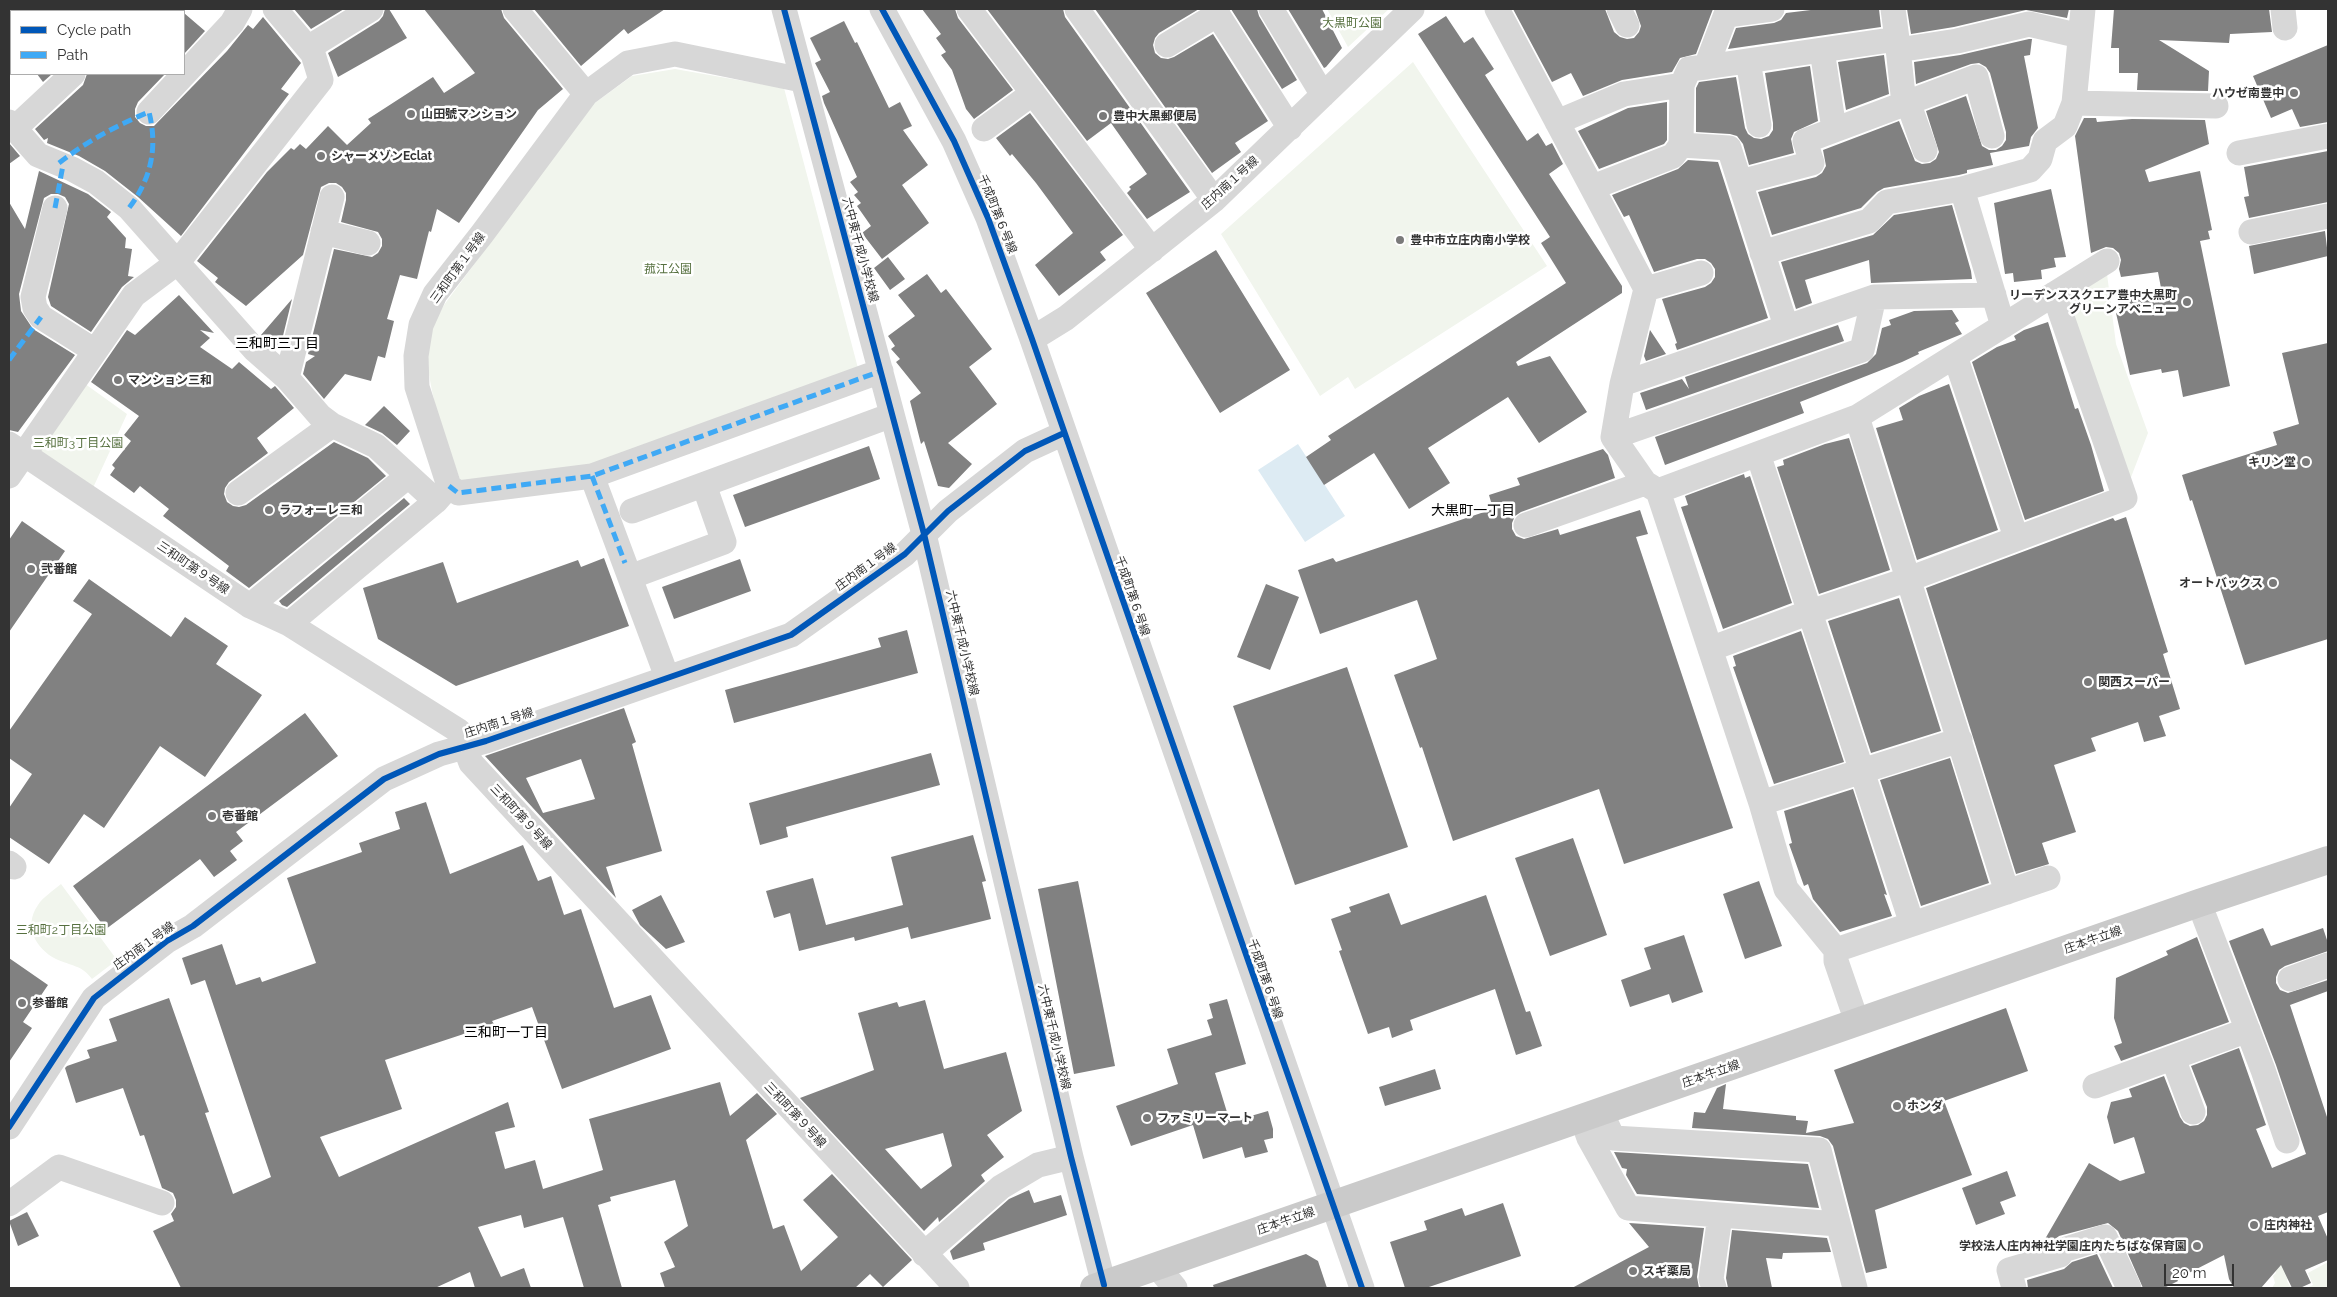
<!DOCTYPE html>
<meta charset="utf-8">
<style>
body{margin:0}
#map{position:relative;width:2337px;height:1297px;overflow:hidden;background:#fff;font-family:Raleway,sans-serif}
canvas{display:block}
.frame{position:absolute;inset:0;border:10px solid #333;pointer-events:none}
.legend{position:absolute;left:10px;top:10px;width:175px;height:65px;box-sizing:border-box;background:#fff;border:1px solid #adadad;margin:0;padding:6px 9px;list-style:none;font-size:15px;color:#333}
.legend li{display:flex;align-items:center;gap:10px;height:25px}
.legend b{width:25px;border:1px solid #adadad}
.scale{position:absolute;left:2164px;top:1264px;width:70px;height:22px;box-sizing:border-box;border:2px solid #333;border-top:0;padding-left:6px;font-size:15px;line-height:18px;white-space:nowrap;color:#333;-webkit-text-stroke:4px #fff;paint-order:stroke}
</style>
<div id="map">
<canvas width="2337" height="1297"></canvas>
<div class="frame"></div>
<ul class="legend">
<li><b style="height:6px;background:#0057b8"></b>Cycle path</li>
<li><b style="height:6px;background:#3fa9f5"></b>Path</li>
</ul>
<div class="scale">20 m</div>
</div>
<script>
const c = document.querySelector('canvas').getContext('2d');
c.lineJoin = 'round';
function fill(path, color) { c.fillStyle = color; c.fill(path, 'evenodd'); }
function trace(path, color, width, dash) { c.strokeStyle = color; c.lineWidth = width; c.lineCap = dash ? 'butt' : 'round'; c.setLineDash(dash || []); c.stroke(path); }
function drawText(font, color, halo, rows, align = 'center') {
  c.font = font + ' Raleway,"Noto Sans JP",sans-serif'; c.lineWidth = 5; c.setLineDash([]); c.textBaseline = 'middle'; c.strokeStyle = halo; c.fillStyle = color; for (const [text, x, y, turn = 0] of rows) {
    c.save(); c.translate(x, y); c.rotate((+turn || 0) * Math.PI / 180); c.textAlign = isNaN(turn) ? turn : align; if (halo) c.strokeText(text, 0, 0); c.fillText(text, 0, 0); c.restore();
  }
}
fill(new Path2D(`
 M1327,9H1389L1348,47Z
 M1413,62L1547,266L1355,389L1348,377L1320,396L1221,234Z
 M675,69L784,88L859,372L576,471L462,485C448,442 417,373 432,329C435,321 440,313 444,305L592,105L632,76Z
 M2107,274L2116,344L2148,433L2128,485L2068,311L2070,299Z
 M81,381L127,414L92,490L35,448Z
 M61,884L117,960L92,979C82,965 71,966 56,959C36,949 23,926 38,905C43,897 53,891 61,884Z
 M2278,1251L2289,1274L2287,1281L2291,1288H2272L2275,1283L2273,1276L2276,1273L2270,1256Z
 M2328,1262V1287L2306,1288L2313,1285L2308,1273Z`), '#f1f5ed');
fill(new Path2D(`
 M1298,444L1345,516L1305,542L1258,470Z`), '#ddebf3');
fill(new Path2D(`
 M294,9H344L311,29Z
 M385,9H389L407,38L338,77L328,53L379,21L383,16Z
 M424,9H501L504,18L563,89L538,110L459,223L437,209L431,232L429,231L417,279L400,275L387,319L394,321L385,358L378,356L371,381L345,374L324,399L303,374L306,362L315,356L308,354L334,249L372,257L378,253L382,246V239L378,232L341,222L346,200V193L342,187L336,183H329L321,187L303,255L246,306L215,282L218,278L197,261L267,172L291,148L294,150L300,144L306,149L328,126L347,145L371,123L368,119L433,77L444,93L475,73Z
 M534,9H665L628,34L624,29L581,66Z
 M922,9H955L958,18L1013,90L974,119L966,109L952,70L941,55L946,52L936,38L941,34Z
 M987,9H1063L1065,17L1190,192L1147,219L1127,193L1131,189L1129,187L1147,174L1111,123L1087,141Z
 M1095,9H1199L1159,33L1155,38L1153,45L1155,53L1161,58L1168,59L1174,57L1213,34L1268,121L1235,143L1241,152L1212,173Z
 M1231,9H1257L1259,16L1297,80L1282,89Z
 M1288,9H1322L1342,48L1326,67L1324,68Z
 M1513,9H1605L1614,32L1620,37L1627,39L1634,38L1639,32L1641,26L1635,9H1713L1696,54L1680,58L1672,72L1622,80L1583,96L1571,73L1552,82Z
 M1819,9H1879L1881,27L1728,49L1736,28L1774,23L1781,20L1786,13Z
 M1907,9H2069L2067,18L2026,10L1954,27L1911,34Z
 M2114,9H2269L2272,32L2230,34L2229,43L2159,40L2209,71L2208,91L2137,90L2138,73H2119V48H2111Z
 M184,13L205,31L184,54Z
 M1446,16L1464,43L1473,37L1494,69L1485,75L1527,141L1538,133L1546,146L1552,143L1563,164L1549,174L1622,286V293L1516,362L1518,366L1550,356L1587,412L1539,443L1508,397L1428,448L1450,483L1409,509L1374,453L1324,485L1306,457L1331,440L1328,436L1566,283L1541,243L1550,237L1418,34Z
 M263,17L301,63L281,89L289,94L181,236L138,197L105,171L79,156L47,143L48,138L44,140L35,129L83,85L87,74H165L138,102L135,109V117L140,123L146,126H154L227,51L248,25L253,29Z
 M844,21L855,43L857,42L889,108L900,102L912,126L903,130L928,165L902,185L929,223L882,259L862,233L871,226L857,206L861,203L854,195L858,192L850,182L857,177L824,103L822,96L830,92L815,63L821,60L810,38Z
 M2029,39H2032L2030,55L2024,56L2038,128L2031,137L2029,146L1990,153L1993,165L1967,170V173L1959,175L1884,188L1877,192L1861,208L1772,235L1758,192L1816,177L1822,173L1826,166L1823,150L1899,121L1915,161L1922,164L1930,163L1936,159L1939,152L1926,111L1966,96L1982,146L1989,150H1996L2002,146L2006,140V132L1990,73L1986,67L1979,63L1971,64L1916,84L1914,62L1960,55Z
 M2328,45V122L2300,127L2292,109L2271,118L2253,76Z
 M1884,55L1889,94L1846,110L1838,62Z
 M1810,66L1818,121L1794,132L1791,139L1794,153L1749,165L1743,144L1737,136L1730,134L1696,132V88L1699,82L1736,77L1745,128L1748,134L1754,138L1761,139L1769,136L1773,130V123L1765,73Z
 M37,74H52L43,82Z
 M1667,102V140L1664,144L1599,169L1578,131L1628,108Z
 M1030,113L1123,235L1100,252L1106,260L1059,296L1035,265L1073,233L1036,183L1012,154L1010,156L996,138Z
 M2084,118H2096L2097,122L2132,119L2205,120L2209,144L2145,170L2149,182L2200,171L2212,230L2208,231L2210,239L2200,241L2230,386L2183,397L2178,370L2162,373L2161,369L2130,375L2116,313L2120,312L2117,301L2161,288L2158,272L2121,277L2119,269L2121,260L2119,253L2113,248L2106,247L2091,253L2075,136Z
 M9,143L20,156L9,164Z
 M2328,151V202L2249,218L2244,197L2249,196L2244,167Z
 M1688,160L1718,162L1768,318L1677,350L1675,344L1677,343L1662,299L1705,287L1711,283L1715,277V269L1711,263L1705,259H1697L1654,272L1629,215L1624,217L1612,195L1678,169Z
 M39,171L88,194L111,212L107,217L126,238L125,248L132,249L128,276L134,277L122,287L91,332L51,306L48,297L69,204L65,197L58,194H51L44,198L19,294L21,311L33,329L75,355L18,432L9,430V202L25,229Z
 M2051,189L2066,257L2054,258L2056,267L2041,270L2042,279L2014,282L2013,273L2005,274L1994,203Z
 M1952,205L1971,271L1972,279L1871,283L1869,260L1805,280L1812,303L1796,309L1781,262L1873,235L1894,215Z
 M2325,231L2328,256L2254,274L2249,246Z
 M1216,250L1290,370L1220,413L1146,293Z
 M888,257L905,279L890,290L874,268Z
 M927,274L941,293L946,289L992,349L969,367L997,404L948,443L972,464L949,488L938,486L924,441L921,444L910,401L921,393L896,362L900,359L891,349L895,346L888,336L915,316L898,295Z
 M179,295L214,333L200,330L210,338L200,347L232,369L239,362L271,389L275,386L294,408L257,438L268,453L229,482L225,488L224,494L227,502L233,506L239,507L246,505L334,442L368,458L386,476L249,588L226,571L229,566L163,516L169,509L140,486L134,493L110,475L115,468L112,465L131,441L124,435L139,416L91,382L127,330L135,335Z
 M292,299L280,348L272,346L261,335Z
 M1952,310L1959,321L1955,323L1962,334L1918,352L1919,354L1902,362L1800,402L1804,413L1665,465L1655,437L1867,363L1876,354L1882,328L1891,325L1889,320L1914,311Z
 M2048,322L2075,409L2078,408L2091,445L2104,491L2025,520L1972,362L1997,347L2016,340L2014,336L2024,330Z
 M1838,325L1844,341L1646,410L1640,393L1682,379L1689,389L1685,377Z
 M1650,330L1666,354L1646,361L1644,356Z
 M2328,343V639L2245,665L2192,500L2190,501L2182,475L2277,445L2273,432L2299,424L2282,353Z
 M1949,384L1998,530L1917,560L1876,428L1903,420L1899,408L1919,396Z
 M384,406L410,431L397,445L382,433L365,425Z
 M1849,438L1890,570L1819,594L1777,467L1784,465L1783,460L1825,444Z
 M869,446L880,479L745,527L733,495Z
 M1603,449L1608,455L1615,478L1521,512L1515,516L1512,523V529L1516,536L1524,539L1558,529L1560,535L1640,510L1648,534L1636,537L1733,828L1624,864L1599,789L1453,841L1422,747L1420,748L1394,675L1437,659L1417,600L1320,634L1298,570L1333,558L1336,562L1493,509L1489,495L1520,485L1517,478Z
 M1744,474L1745,478L1750,476L1792,603L1723,629L1681,507L1688,505L1685,496Z
 M404,498L410,504L287,607L282,605L279,601Z
 M2126,517L2168,652L2163,654L2180,709L2159,716L2166,736L2144,742L2138,722L2091,738L2096,751L2054,765L2076,832L2042,843L2049,864L2016,874L1926,588L2113,518L2115,521Z
 M22,521L65,551L9,632V540Z
 M604,558L629,626L456,686L378,639L363,588L443,562L457,603L578,560L581,567Z
 M740,559L751,591L674,619L662,587Z
 M89,579L171,637L185,617L228,646L216,664L262,695L205,777L160,746L104,828L84,814L49,864L9,837V808L32,774L9,758V731L92,614L73,601Z
 M1266,584L1299,597L1270,670L1237,657Z
 M1899,598L1941,731L1871,753L1828,621Z
 M907,630L918,673L734,723L725,690L881,647L878,638Z
 M1801,631L1844,762L1774,784L1733,667L1736,666L1733,656Z
 M1347,667L1408,847L1295,885L1233,706Z
 M624,708L636,742L632,744L662,851L606,867L616,898L485,756ZM581,759L595,799L543,813L526,778Z
 M305,713L338,756L236,832L243,841L230,851L237,860L214,877L200,859L106,929L73,886Z
 M931,753L940,785L786,827L788,837L760,845L749,803Z
 M1950,758L1989,883L1921,906L1880,780Z
 M1853,789L1887,895L1884,894L1892,916L1840,932L1813,899L1808,884L1804,886L1789,844L1792,843L1784,811Z
 M426,802L450,874L523,845L538,881L551,876L564,915L581,909L614,1008L651,995L671,1049L562,1089L532,1007L492,1021L494,1024L385,1060L402,1109L320,1137L339,1177L508,1102L515,1127L495,1132L505,1169L535,1160L543,1189L603,1170L589,1119L720,1082L730,1116L757,1093L777,1114L746,1140L773,1229L784,1225L801,1271L838,1237L803,1200L832,1174L912,1260L883,1287L870,1274L855,1288H665L660,1273L675,1267L664,1242L688,1226L675,1180L610,1197L611,1201L598,1205L622,1288H584L563,1217L524,1228L521,1215L478,1227L501,1277L524,1268L531,1288H475L470,1272L435,1288H181L153,1231L174,1221L171,1214L176,1207V1200L173,1193L162,1188L144,1135L140,1136L123,1088L76,1103L65,1068L67,1066L90,1058L87,1050L117,1041L109,1019L169,998L209,1112L205,1113L233,1194L271,1177L205,980L191,985L182,958L222,944L236,985L260,977L262,982L316,963L287,878L362,852L359,843L400,829L395,812Z
 M973,835L986,881L982,882L991,919L911,939L908,927L855,941L854,937L799,951L790,913L774,918L766,891L813,878L826,925L903,905L891,857Z
 M1573,838L1607,935L1550,956L1515,858Z
 M1078,881L1115,1066L1074,1074L1038,889Z
 M1759,881L1782,946L1745,959L1723,894Z
 M1389,893L1401,925L1486,895L1526,1012L1530,1011L1542,1046L1516,1055L1495,989L1410,1020L1413,1030L1392,1038L1389,1027L1368,1034L1339,951L1342,950L1331,919L1351,912L1349,907Z
 M661,895L685,942L666,949L640,925L632,910Z
 M2263,928L2271,946L2323,928L2328,943V951L2285,966L2279,970L2276,977V983L2280,990L2288,993L2328,980V991L2290,1005L2328,1120V1212L2318,1216L2328,1239V1260L2305,1270L2311,1283L2300,1288H2292L2281,1265L2261,1288H2234L2229,1279L2224,1255L2177,1279L2178,1281L2164,1288H2143L2118,1231L2108,1223L2059,1236L2051,1243L2041,1246L2089,1163L2120,1181L2145,1173L2134,1137L2114,1144L2107,1117L2111,1102L2132,1097L2129,1089L2164,1076L2180,1117L2184,1123L2190,1126L2198,1125L2204,1121L2207,1115V1107L2191,1066L2239,1048L2266,1125L2256,1129L2272,1168L2306,1154L2276,1065L2229,941Z
 M1684,935L1703,992L1672,1003L1669,994L1630,1007L1621,980L1651,969L1644,948Z
 M2197,937L2229,1022L2121,1061L2114,1046L2122,1043L2114,1018L2116,978L2168,955L2166,951Z
 M9,958L48,985L23,1022L32,1028L9,1062Z
 M1227,999L1246,1064L1215,1073L1230,1122L1268,1111L1273,1129V1138L1264,1140L1268,1152L1245,1158L1242,1147L1203,1159L1193,1125L1131,1146L1116,1106L1178,1084L1167,1049L1212,1035L1207,1020L1213,1018L1209,1004Z
 M925,1000L944,1069L1006,1052L1022,1111L987,1135L1004,1157L981,1175L985,1181L939,1222L938,1217L924,1231L800,1098L874,1070L858,1013L897,1002L899,1007ZM943,1133L952,1166L921,1189L885,1149Z
 M2006,1008L2028,1071L1944,1101L1972,1175L1875,1210L1887,1268L1866,1273L1833,1146L1828,1139L1820,1136L1692,1128L1694,1112L1705,1113L1717,1088L1726,1084L1723,1109L1796,1116V1120L1808,1121L1806,1133L1854,1123L1834,1070Z
 M1435,1069L1441,1089L1385,1106L1379,1087Z
 M1614,1152L1808,1164L1819,1208L1637,1194L1626,1175L1627,1169L1622,1168Z
 M2007,1171L2016,1196L2000,1202L2005,1214L1976,1225L1962,1188Z
 M1029,1190L1034,1203L1061,1195L1067,1215L983,1243L985,1250L953,1260L950,1251L1009,1199Z
 M1503,1203L1521,1256L1426,1288H1405L1390,1242L1427,1230L1424,1221L1462,1208L1465,1216Z
 M27,1212L39,1236L18,1246L9,1221Z
 M1629,1223L1704,1228L1697,1277L1699,1288H1572L1649,1247Z
 M1732,1230L1827,1238L1831,1252L1783,1253L1782,1259L1766,1258L1772,1288H1728L1726,1278Z
 M1306,1254L1318,1261L1327,1288H1214L1213,1285Z
 M2097,1254L2113,1288H2028L2027,1280L2064,1269L2072,1262Z`), '#818181');
trace(new Path2D(`
 M515,9L586,94
 M784,9L924,534L1071,1157L1104,1285
 M882,9L954,141L988,218L1032,339L1362,1288
 M969,9L1152,250
 M1077,9L1214,200
 M1214,9L1290,128
 M1271,9L1323,95
 M1497,9L1646,289L1622,384L1613,437L1645,483L1658,491
 M1619,9L1627,25
 M2283,9L2285,28
 M16,11L23,9
 M130,11L132,9
 M1727,15L1772,9
 M1897,39L1904,104
 M1167,45L1218,14
 M308,48L371,9
 M1822,50L1834,129
 M1898,50L1957,41L2029,24L2080,36
 M1748,61L1759,125
 M1706,67L1897,39L1893,9
 M1908,102L1925,150
 M2074,103L2216,106
 M149,112L232,23L240,9
 M9,122L38,155L72,169L96,182L129,208L254,349L287,378L320,416L332,425L376,446L436,501
 M1557,122L1624,94L1682,85
 M14,129L73,74
 M984,129L1033,93
 M1681,145L1729,148L1786,326
 M2239,153L2328,136
 M1740,182L1812,163L1805,141L1976,77L1992,136
 M1593,187L1673,156L1681,145L1682,85L1689,69L1706,67L1728,9
 M55,208L33,297L35,308L41,317L95,351
 M323,232L368,243
 M2251,232L2328,216
 M1762,253L1869,221L1887,202L1962,189
 M1646,289L1701,273
 M2003,326L1962,189L2030,170L2040,159L2045,141L2065,126L2074,103L2083,9
 M1032,339L1066,318L1214,200L1412,9
 M1955,356L2016,537
 M287,378L332,197
 M1622,384L1874,297L1994,295
 M1857,417L2007,892
 M1613,437L1862,350L1874,297
 M9,444L250,606L289,624L459,731L471,763L957,1288
 M1758,454L1912,924
 M9,476L134,295L178,262L321,80L313,54L275,9
 M592,476L667,677
 M449,486L458,493L592,476L881,371
 M238,493L332,425
 M632,511L892,415
 M1526,525L1645,483
 M630,577L724,542L704,485
 M250,606L408,476
 M289,624L436,501L449,486L417,387L416,356L421,325L435,294L482,234L586,94L628,63L675,54L802,80
 M1710,649L1810,612L1909,579L2125,498L2054,294
 M1761,803L1960,740
 M9,863L14,867
 M2199,903L2263,1070L2287,1141
 M1836,950L2048,878
 M2290,979L2328,965
 M1857,1022L1836,961V950L1786,889L1761,803L1658,491L1857,417L2107,261
 M2173,1058L2193,1112
 M2095,1086L2248,1030
 M1601,1112L1613,1138L1819,1150L1855,1288
 M1582,1118L1589,1138L1628,1208L1838,1224
 M9,1127L94,998L167,941L193,926L384,779L439,754L486,741L791,635L905,554L948,511L1025,451L1064,433
 M9,1204L59,1167L162,1203
 M924,1254L1001,1187L1038,1165L1071,1157
 M1157,1266L1175,1288
 M1714,1288L1711,1279L1720,1216
 M2014,1288L2009,1270L2060,1255L2063,1250L2105,1237L2129,1288`), '#d7d7d7', 25);
trace(new Path2D(`
 M1094,1288L2199,903L2328,860`), '#cacaca', 28);
trace(new Path2D(`
 M59,163C86,142 117,125 149,112C158,148 151,179 129,208
 M55,208L63,165
 M9,360L41,317
 M592,476L625,563
 M449,486L458,493L592,476L881,371`), '#3fa9f5', 5, [10, 5]);
trace(new Path2D(`
 M784,9L924,534L1071,1157L1104,1285
 M882,9L954,141L988,218L1032,339L1362,1288
 M9,1127L94,998L167,941L193,926L384,779L439,754L486,741L791,635L905,554L948,511L1025,451L1064,433`), '#0057b8', 6);
for (const [x, y, r, color] of [
 [2294,93,5,"#7a7a7a"],
 [411,114,5,"#7a7a7a"],
 [1103,116,5,"#7a7a7a"],
 [321,156,5,"#7a7a7a"],
 [1400,240,5,"#7a7a7a"],
 [2187,302,5,"#7a7a7a"],
 [118,380,5,"#7a7a7a"],
 [2306,462,5,"#7a7a7a"],
 [269,510,5,"#7a7a7a"],
 [31,569,5,"#7a7a7a"],
 [2273,583,5,"#7a7a7a"],
 [2088,682,5,"#7a7a7a"],
 [212,816,5,"#7a7a7a"],
 [22,1003,5,"#7a7a7a"],
 [1897,1106,5,"#7a7a7a"],
 [1147,1118,5,"#7a7a7a"],
 [2254,1225,5,"#7a7a7a"],
 [2197,1246,5,"#7a7a7a"],
 [1633,1271,5,"#7a7a7a"]
]) { const dot = new Path2D(); dot.arc(x, y, r, 0, 2 * Math.PI); c.fillStyle = color; c.fill(dot); trace(dot, '#fff', 2); }
drawText('12px', '#56703f', '#fff', [
 ["大黒町公園",1352,23],
 ["菰江公園",668,269],
 ["三和町3丁目公園",78,443],
 ["三和町2丁目公園",61,930]
]);
drawText('bold 12px', '#333', '#fff', [
 ["ハウゼ南豊中",2284,93,"right"],
 ["山田號マンション",421,114],
 ["豊中大黒郵便局",1113,116],
 ["シャーメゾンEclat",331,156],
 ["豊中市立庄内南小学校",1410,240],
 ["リーデンススクエア豊中大黒町",2177,295,"right"],
 ["グリーンアベニュー",2177,309,"right"],
 ["マンション三和",128,380],
 ["キリン堂",2296,462,"right"],
 ["ラフォーレ三和",279,510],
 ["弐番館",41,569],
 ["オートバックス",2263,583,"right"],
 ["関西スーパー",2098,682],
 ["壱番館",222,816],
 ["参番館",32,1003],
 ["ホンダ",1907,1106],
 ["ファミリーマート",1157,1118],
 ["庄内神社",2264,1225],
 ["学校法人庄内神社学園庄内たちばな保育園",2187,1246,"right"],
 ["スギ薬局",1643,1271]
], 'left');
drawText('12px', '#333', '#fff', [
 ["庄内南１号線",1230,183,-42],
 ["千成町第６号線",997,214,68],
 ["六中東千成小学校線",860,250,75],
 ["三和町第１号線",458,268,-54],
 ["庄内南１号線",866,567,-36],
 ["三和町第９号線",193,568,34],
 ["千成町第６号線",1132,596,71],
 ["六中東千成小学校線",962,643,77],
 ["庄内南１号線",499,723,-18],
 ["三和町第９号線",521,817,47],
 ["庄本牛立線",2093,940,-19],
 ["庄内南１号線",144,946,-36],
 ["千成町第６号線",1265,979,71],
 ["六中東千成小学校線",1054,1037,77],
 ["庄本牛立線",1711,1074,-19],
 ["三和町第９号線",795,1115,47],
 ["庄本牛立線",1286,1221,-19]
]);
drawText('14px', '#000', '#fff', [
 ["三和町三丁目",277,344],
 ["大黒町一丁目",1473,511],
 ["三和町一丁目",506,1033]
]);
</script>
